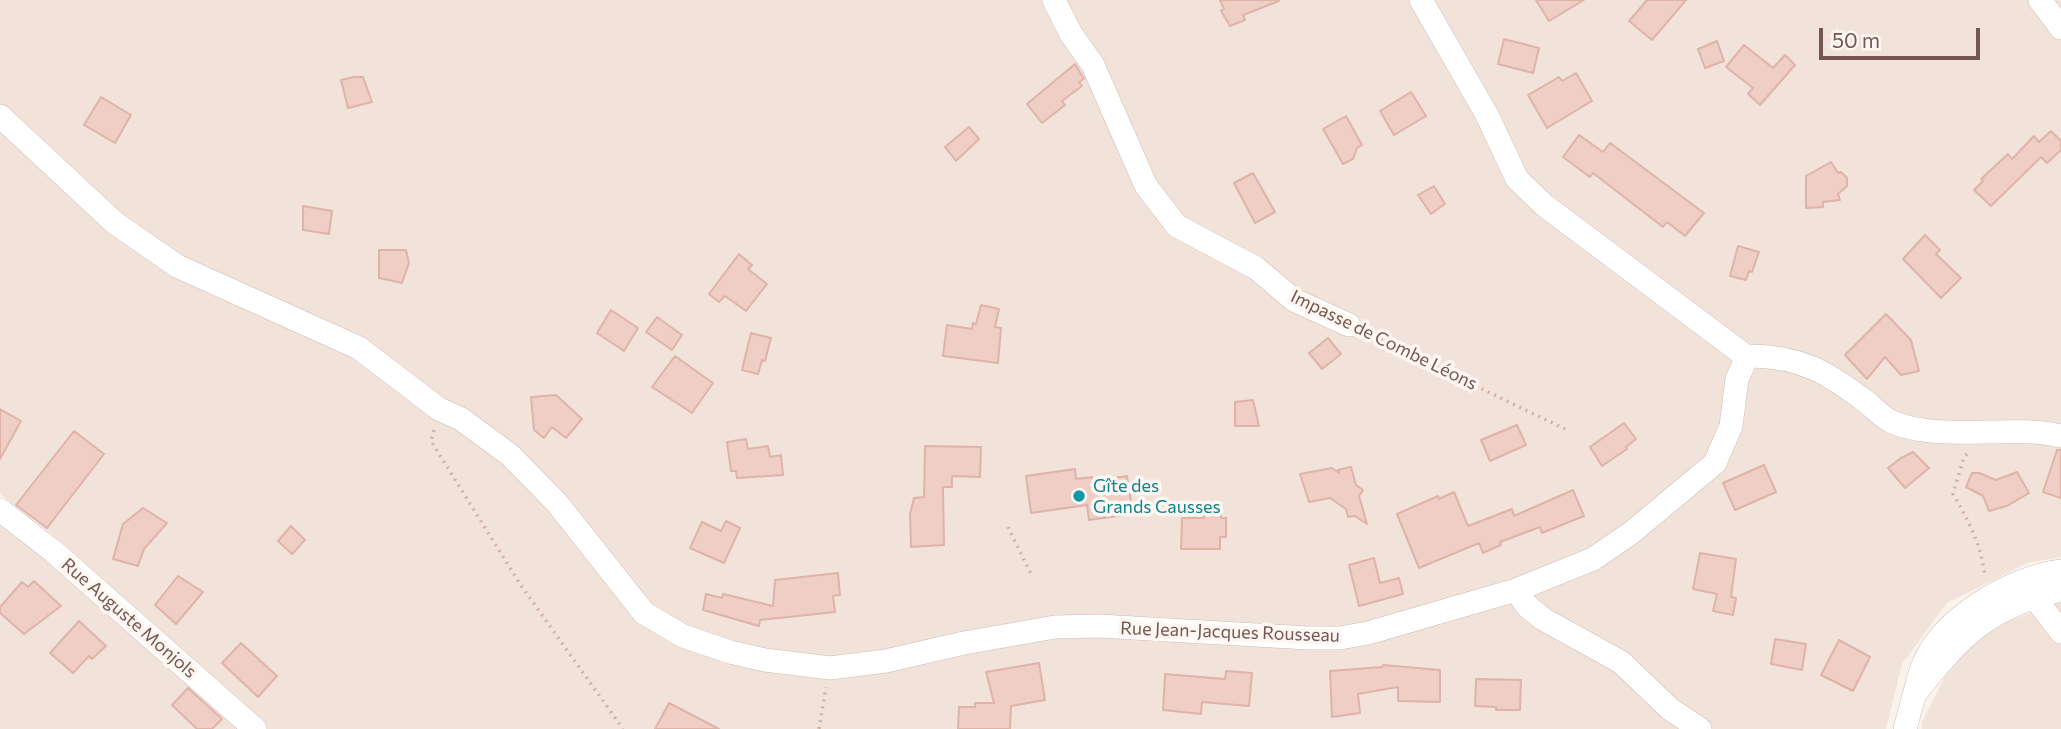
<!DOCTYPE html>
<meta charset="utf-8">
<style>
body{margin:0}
#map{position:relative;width:2061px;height:729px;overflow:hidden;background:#fbf2eb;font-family:Commissioner,sans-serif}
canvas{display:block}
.scale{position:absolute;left:1819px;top:28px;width:161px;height:32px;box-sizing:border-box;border:4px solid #745750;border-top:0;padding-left:9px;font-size:21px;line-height:24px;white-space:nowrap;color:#745750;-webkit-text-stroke:5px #fef6f1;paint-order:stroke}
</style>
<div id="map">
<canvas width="2061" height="729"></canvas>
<div class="scale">50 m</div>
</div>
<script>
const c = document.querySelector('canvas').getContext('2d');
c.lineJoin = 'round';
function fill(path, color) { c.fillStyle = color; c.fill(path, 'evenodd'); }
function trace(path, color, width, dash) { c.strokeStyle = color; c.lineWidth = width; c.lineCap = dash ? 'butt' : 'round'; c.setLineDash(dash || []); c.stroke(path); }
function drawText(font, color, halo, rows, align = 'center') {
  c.font = font + ' Commissioner,sans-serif'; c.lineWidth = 7; c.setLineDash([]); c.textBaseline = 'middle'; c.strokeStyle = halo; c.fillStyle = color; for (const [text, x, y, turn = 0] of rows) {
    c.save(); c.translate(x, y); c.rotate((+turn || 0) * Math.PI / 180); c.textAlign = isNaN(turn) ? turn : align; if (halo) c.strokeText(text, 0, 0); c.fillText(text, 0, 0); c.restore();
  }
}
fill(new Path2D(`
 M0,0H2061V557L2027,563L1947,603L1902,664L1886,729H266L56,537L0,494Z
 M0,526L49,562L241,729H0Z
 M2061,602V729H1922V723L1956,654L1989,628Z`), '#f2e3da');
const building = new Path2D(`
 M1220,0H1279V1L1243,15L1245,20L1230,26L1221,11L1224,9Z
 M1536,0H1584L1549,21Z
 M1647,0H1686L1652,40L1629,21Z
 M1504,39L1539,48L1533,73L1498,64Z
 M1717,41L1724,61L1705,68L1698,49Z
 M1744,45L1773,68L1785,55L1795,65L1760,105L1748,94L1753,88L1726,67Z
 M1075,64L1084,79L1079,82L1082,86L1062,101L1065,105L1042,123L1027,104Z
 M1576,73L1592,101L1547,128L1528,95L1559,77L1562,81Z
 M354,77H363L372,102L348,108L341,80Z
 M1411,92L1426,116L1394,135L1380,111Z
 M101,97L131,115L115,143L84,125Z
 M1346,116L1362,145L1357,148L1353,159L1343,164L1323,129Z
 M969,127L979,139L956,161L945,147Z
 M2051,131L2061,141V150L2047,163L2041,157L1991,206L1974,190L1983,181L1981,179L2008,154L2012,159L2034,136L2039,142Z
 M1579,135L1603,152L1610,143L1704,213L1685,236L1667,222L1663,227L1593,173L1590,177L1563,157Z
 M1831,162L1838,173L1841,172L1847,178V186L1838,194L1840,200L1823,202V207L1806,208V176Z
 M1253,173L1275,212L1255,223L1234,183Z
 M1434,186L1445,204L1431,214L1418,195Z
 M303,206L332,211L329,234L303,230Z
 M1925,235L1940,250L1936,254L1961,278L1941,298L1903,259Z
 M1738,246L1759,252L1752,272L1749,271L1746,280L1730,276Z
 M379,250H406L409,263L402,283L379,278Z
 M739,254L752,265L748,269L767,284L746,311L725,296L719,302L709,294Z
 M981,305L999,309L995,327L1001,328L998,363L943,356L947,325L972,329L973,323L976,324Z
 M611,310L638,328L624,351L597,333Z
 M1886,314L1911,340L1919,371L1901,375L1885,357L1867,379L1845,355Z
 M657,317L682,335L672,350L646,332Z
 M751,333L771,338L765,361L762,360L758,374L742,370Z
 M1328,338L1341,354L1322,369L1309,353Z
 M675,356L713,383L692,413L652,387Z
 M556,395L582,419L566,438L552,427L544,438L534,430L531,397Z
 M1253,400L1259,426H1235V402Z
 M0,409L21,421L0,459Z
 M1624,423L1636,439L1626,447L1627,449L1602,466L1590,447Z
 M1517,425L1526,445L1490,461L1481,440Z
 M74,431L104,454L47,528L16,505Z
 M746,439L748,449L768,446L770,457L781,455L783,475L737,478L736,471H731L727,442Z
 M925,446L981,447L980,477L952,476V487H943L944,545L911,547L910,514L914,498L924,497Z
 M2057,450H2061V498L2043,492Z
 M1913,452L1929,468L1905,488L1888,468L1901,458Z
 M1764,465L1776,492L1735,510L1723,483Z
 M1351,467L1356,485L1363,490L1359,496L1367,524L1355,516L1348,517L1346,509L1330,498L1309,502L1300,474L1332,468L1339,473L1338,470Z
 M1075,469L1076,479L1092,477L1093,481L1127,476L1133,514L1089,520L1087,505L1031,513L1026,476Z
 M2017,472L2029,493L2007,506L1989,511L1983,496L1966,487L1972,473H1979L1996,480Z
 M1573,490L1584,516L1542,533L1540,527L1500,542L1501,545L1483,553L1479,543L1419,568L1397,514L1438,496L1439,499L1454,492L1468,526L1512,509L1514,516Z
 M1204,503L1221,504V518H1226V537H1220V549H1181L1182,518H1204Z
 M143,508L167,523L144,549L138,566L113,559L123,524Z
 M726,521L740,528L724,563L690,548L702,522L721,531Z
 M291,526L305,540L292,554L278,541Z
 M1700,553L1736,559L1731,597L1736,598L1733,615L1713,611L1717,594L1693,589Z
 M1374,558L1380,583L1399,578L1403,594L1359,606L1349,565Z
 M838,573L840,595L833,596L835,612L760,620L759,626L703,610L706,594L722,598L723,594L773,606L775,580Z
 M178,576L203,592L176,624L155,605Z
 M34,581L61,606L24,634L0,613V607L22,582L28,587Z
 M79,621L106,646L92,659L89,656L73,673L50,653Z
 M1775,639L1806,644L1802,670L1771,664Z
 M1839,640L1870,657L1853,691L1821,675Z
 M241,643L277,676L258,697L222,663Z
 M1039,663L1045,700L1011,706L1010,729H958L959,707H975V703H994L986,672Z
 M1383,665L1440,670V702L1398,701V687L1358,694L1360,713L1332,717L1330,671L1382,667Z
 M1226,671L1252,673L1249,706L1202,702L1201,714L1163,710L1165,674L1225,679Z
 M1476,679L1521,680L1520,710H1496V707L1475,706Z
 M188,688L222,719L212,729H197L172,705Z
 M669,703L719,729H655Z`);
fill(building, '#eecec5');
trace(building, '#dfb3a7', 2);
const minor = new Path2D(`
 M1054,0L1071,34L1093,65L1146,186L1177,226L1256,268L1294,300L1349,325
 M1421,0L1487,115L1517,179L1544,205L1747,357
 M2040,0L2061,28
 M0,116L115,223L177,266L359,348L439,409L461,419L510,455L557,503L644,613L683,636L730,652L765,660L830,668L886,661L964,643L1055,627L1099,626L1308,638H1340L1368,633L1516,590L1593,559L1631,533L1715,463L1731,426L1737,379L1747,357L1752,356C1801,357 1827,372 1865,401C1873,407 1881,416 1890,421C1937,443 2011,424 2061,436
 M0,510L53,551L255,729
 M2061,571C2012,578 1944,616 1924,663C1919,673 1917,685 1914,695C1959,638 1987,607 2061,590
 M1516,590L1527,606L1543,619L1621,662L1670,709L1700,729
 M2034,597L2061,632
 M1905,729L1914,695`);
trace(minor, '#cebbb4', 24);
trace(new Path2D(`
 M1368,334L1565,429
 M434,430L431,441L520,584L623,729
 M1967,454L1964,457L1953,494C1969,521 1981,545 1985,576
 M1008,527L1031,574
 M819,729L826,687`), '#d3b1a7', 3.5, [2, 5]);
trace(minor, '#fff', 23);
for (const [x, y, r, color] of [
 [1079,496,7,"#0f9aa8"]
]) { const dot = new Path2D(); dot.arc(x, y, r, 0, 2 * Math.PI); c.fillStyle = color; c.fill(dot); trace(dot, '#fef6f1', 2.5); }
drawText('18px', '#745750', '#fef6f1', [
 ["Impasse de Combe Léons",1384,340,26],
 ["Rue Auguste Monjols",129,618,41],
 ["Rue Jean-Jacques Rousseau",1230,632,2]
]);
drawText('18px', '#0d838f', '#fef6f1', [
 ["Gîte des",1093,486],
 ["Grands Causses",1093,507]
], 'left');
</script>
